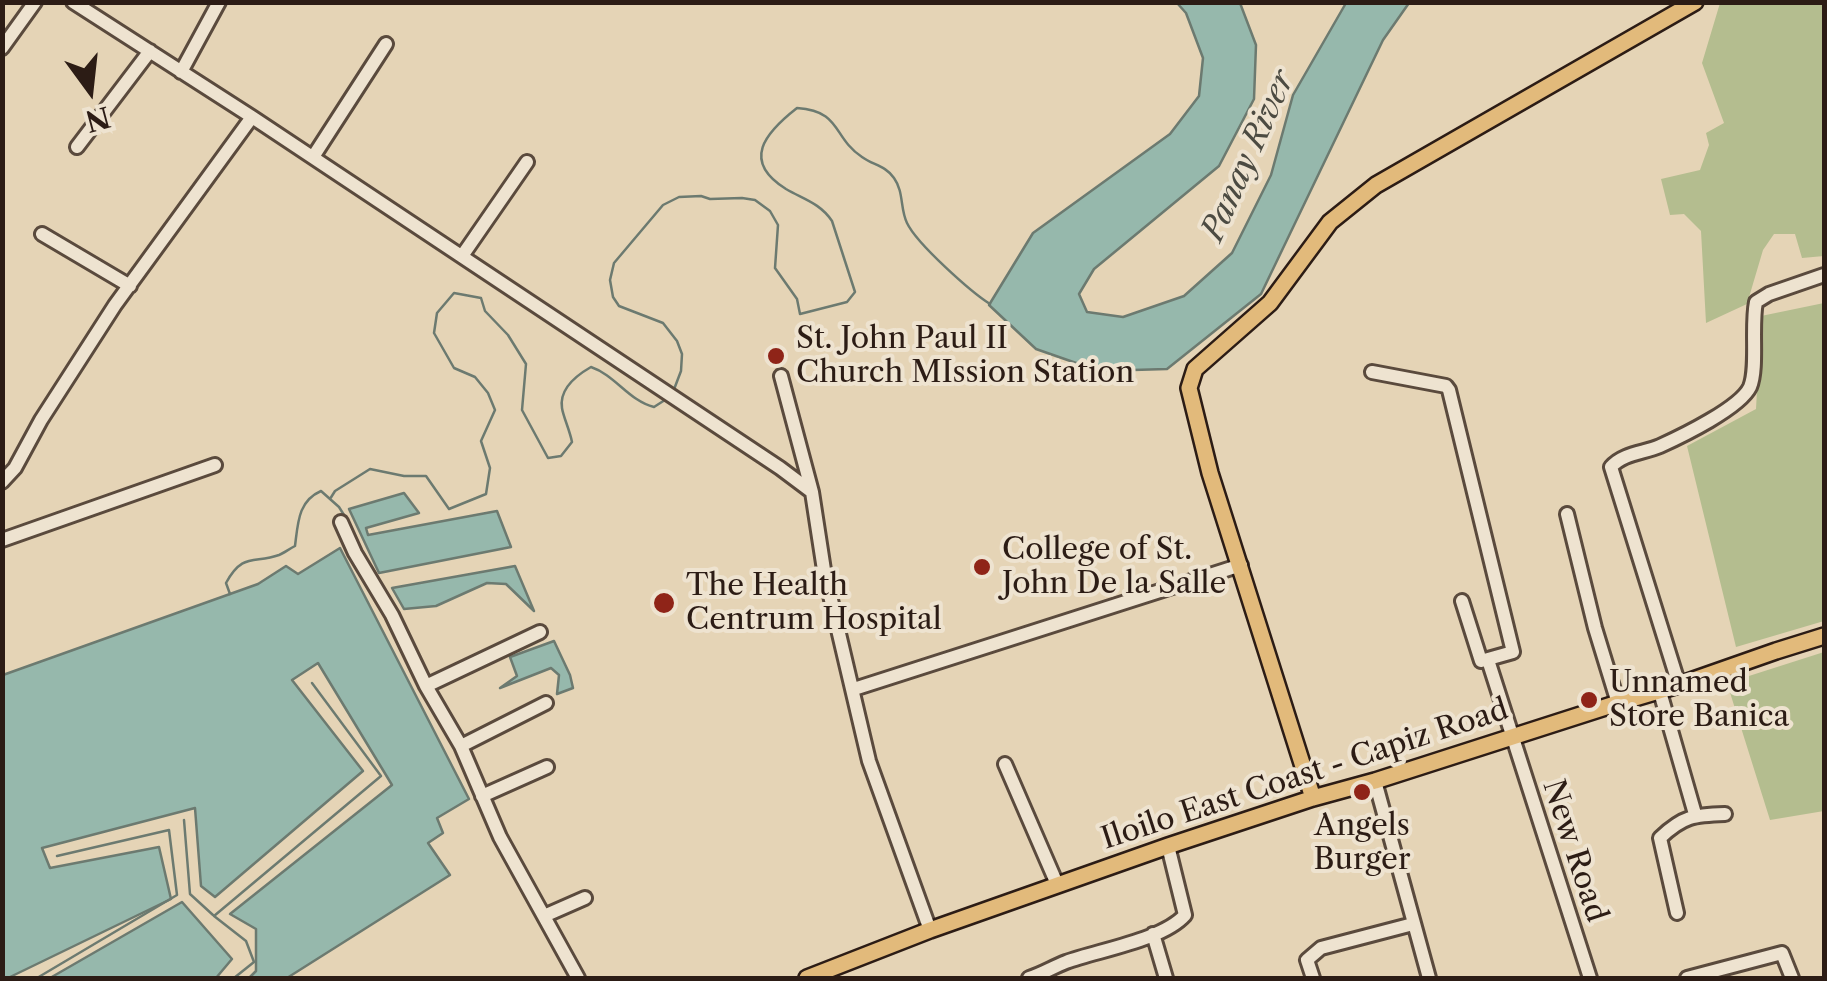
<!DOCTYPE html>
<style>
body{margin:0}
#map{position:relative;width:1827px;height:981px;overflow:hidden;background:#e5d4b6;font-family:"Libre Caslon Text",serif}
canvas{display:block}
.frame{position:absolute;inset:0;border:5px solid #2c1c15;pointer-events:none}
.north{position:absolute;left:40px;top:40px;width:100px;height:100px;-webkit-text-stroke:8px #eee3d0;paint-order:stroke;rotate:165deg;font-size:28px;font-weight:700;line-height:40px;text-align:center;color:#2c1c15}
.north::after{content:'';display:block;margin:auto;width:35px;height:45px;background:#2c1c15;clip-path:polygon(50% 0,100% 100%,50% 72%,0 100%)}
</style>
<div id="map">
<canvas width="1827" height="981"></canvas>
<div class="frame"></div>
<div class="north">N</div>
</div>
<script>
const c = document.querySelector('canvas').getContext('2d');
c.lineJoin = 'round';
function fill(path, color) { c.fillStyle = color; c.fill(path, 'evenodd'); }
function trace(path, color, width, dash) { c.strokeStyle = color; c.lineWidth = width; c.lineCap = dash ? 'butt' : 'round'; c.setLineDash(dash || []); c.stroke(path); }
function drawText(font, color, halo, rows, align = 'center') {
  c.font = font + ' "Libre Caslon Text",serif'; c.lineWidth = 8; c.setLineDash([]); c.textBaseline = 'middle'; c.strokeStyle = halo; c.fillStyle = color; for (const [text, x, y, turn = 0] of rows) {
    c.save(); c.translate(x, y); c.rotate((+turn || 0) * Math.PI / 180); c.textAlign = isNaN(turn) ? turn : align; if (halo) c.strokeText(text, 0, 0); c.fillText(text, 0, 0); c.restore();
  }
}
fill(new Path2D(`
 M1720,3H1824V256L1802,258L1795,234H1774L1763,250L1747,304L1706,323L1701,231L1684,214L1670,215L1661,179L1700,170L1709,145L1706,133L1724,123L1702,63Z
 M1824,303V621L1736,647L1687,446L1756,409L1761,316Z
 M1824,652V811L1770,820L1727,683Z`), '#b4bd8f');
const water = new Path2D(`
 M1177,3H1240L1256,45L1254,99L1219,166L1094,269L1079,294L1087,312L1123,317L1184,296L1232,253L1271,175L1293,95L1346,3H1409L1383,40L1261,294L1167,369L1099,371L1036,349L989,305L1033,233L1170,134L1199,96L1203,58L1186,13Z
 M404,493L419,513L366,528L368,535L497,511L511,547L379,573L349,509Z
 M340,548L469,799L437,818L443,833L428,843L450,875L287,978H249L256,971V929L230,914L392,785L318,663L292,680L363,771L215,897L201,886L195,808L42,848L50,868L159,847L171,899L8,978H3V675L258,584L286,566L298,574Z
 M515,566L534,611L506,584L487,583L436,606L404,609L392,588Z
 M554,641L570,675L573,688L557,694L559,675L551,668L500,688L517,676L510,657Z
 M182,902L232,959L216,978H50Z`);
fill(water, '#96b8ac');
trace(water, '#6c7a70', 2.5);
trace(new Path2D(`
 M673,392L681,371L682,354L677,341L663,323L619,306L613,297L610,280L614,263L663,205L679,197L701,196L710,199L742,198L755,200L770,211L778,225L775,268L797,299L800,314L847,302L855,292L832,221C820,203 803,199 786,189C741,161 765,133 797,108C842,111 832,137 862,157C873,165 886,166 894,178C904,192 900,209 907,223C917,244 971,292 990,304
 M330,499L335,491L370,469L404,476H426L449,509L486,494L490,468L481,441L495,410L488,393L475,377L454,368L434,333L437,313L454,293L481,298L485,311L508,335L526,364L522,410L548,458L561,456L572,442C570,431 563,416 562,408C559,389 577,375 591,367C615,375 629,401 654,407L668,398
 M356,541L364,556
 M230,594L226,583C243,552 254,564 279,555C284,553 289,549 295,546C298,523 298,501 321,491L339,507L344,515
 M184,820L190,894L213,915
 M37,978L177,895L169,830L57,856
 M234,978L254,962L246,941L214,916L381,776L312,683`), '#6c7a70', 2.5);
const minor = new Path2D(`
 M73,2L252,117L780,468L812,492
 M2,48L35,2
 M181,72L219,2
 M77,147L150,51
 M313,157L386,44
 M42,234L130,286
 M462,256L527,162
 M1372,372L1446,386L1449,390L1513,652L1481,661L1462,601
 M781,376L812,492L824,570L869,761L930,930
 M2,482L15,468L41,420L115,305L252,117
 M1567,514L1595,628L1618,703
 M341,522L355,553L392,615L426,686L461,746L500,837L578,978
 M2,540L215,465
 M1488,660L1590,978
 M1679,685L1611,467C1623,453 1644,453 1660,446C1682,436 1740,408 1750,387C1758,368 1751,326 1756,302L1769,294L1824,275
 M426,686L540,632
 M854,689L1241,565
 M1660,692L1695,814
 M461,746L546,703
 M1005,764L1057,884
 M1375,781L1429,978
 M482,796L547,767
 M1677,913L1660,838C1683,816 1694,815 1725,814
 M544,916L585,898
 M1153,934L1166,978
 M1029,978C1042,974 1053,967 1066,962C1099,950 1163,940 1185,915L1168,846
 M1313,978L1307,960L1321,948L1413,924
 M1687,978L1782,953L1792,978`);
const major = new Path2D(`
 M1313,798L1210,473L1189,388L1195,369L1270,303L1330,222L1376,185L1695,2
 M807,978L930,930L1168,846L1313,798L1375,781L1618,703L1679,685L1776,651L1824,636`);
trace(minor, '#5a4a3d', 18);
trace(major, '#2c1c15', 20);
trace(minor, '#eee3d0', 12);
trace(major, '#e2ba7b', 15);
for (const [x, y, r, color] of [
 [776,356,10,"#8f2418"],
 [982,567,10,"#8f2418"],
 [664,603,12,"#8f2418"],
 [1589,700,10,"#8f2418"],
 [1362,792,10,"#8f2418"]
]) { const dot = new Path2D(); dot.arc(x, y, r, 0, 2 * Math.PI); c.fillStyle = color; c.fill(dot); trace(dot, '#eee3d0', 4); }
drawText('30px', '#2c1c15', '#eee3d0', [
 ["St. John Paul II",796,339],
 ["Church MIssion Station",796,373],
 ["College of St.",1002,550],
 ["John De la Salle",1002,584],
 ["The Health",686,586],
 ["Centrum Hospital",686,620],
 ["Unnamed",1609,683],
 ["Store Banica",1609,717],
 ["Angels",1362,826,"center"],
 ["Burger",1362,860,"center"]
], 'left');
drawText('30px', '#2c1c15', '#eee3d0', [
 ["Iloilo East Coast - Capiz Road",1305,775,-18],
 ["New Road",1574,851,72]
]);
drawText('italic 32px', '#4c4b42', '#eee3d0', [
 ["Panay River",1249,156,-66]
]);
</script>
